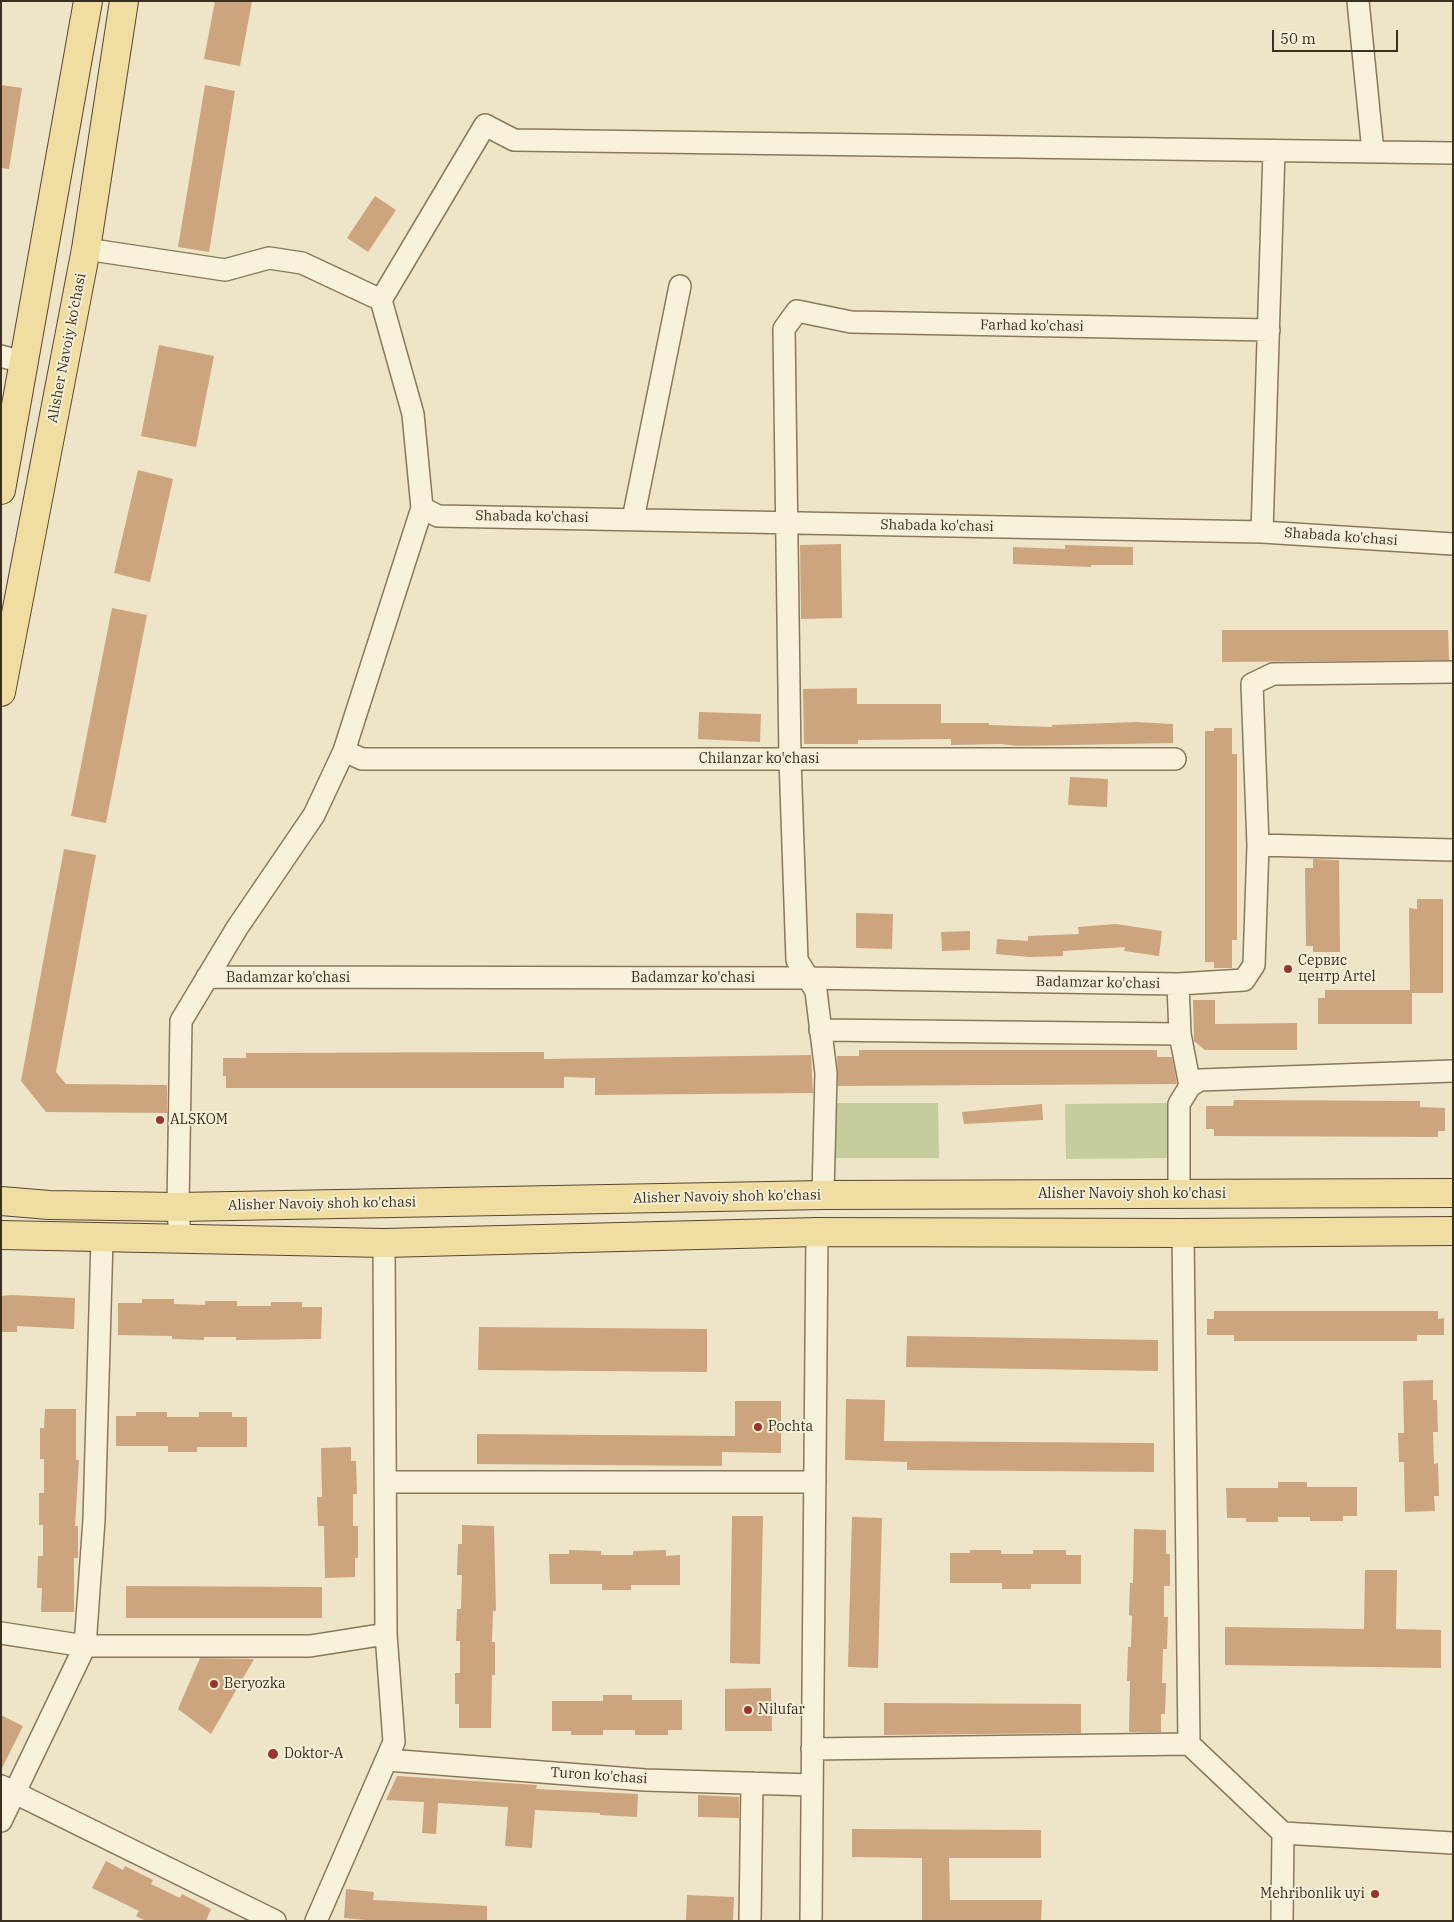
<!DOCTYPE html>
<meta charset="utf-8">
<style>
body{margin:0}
#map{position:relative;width:1454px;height:1922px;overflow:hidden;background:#eee5c8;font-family:"IBM Plex Serif",serif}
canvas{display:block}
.frame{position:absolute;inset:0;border:2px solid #3b2f20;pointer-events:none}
.scale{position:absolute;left:1272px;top:30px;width:126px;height:22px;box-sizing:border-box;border:2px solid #3b2f20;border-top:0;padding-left:6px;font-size:15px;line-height:18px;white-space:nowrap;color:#3b2f20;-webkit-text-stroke:4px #f6efd7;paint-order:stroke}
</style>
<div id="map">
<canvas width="1454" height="1922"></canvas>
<div class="frame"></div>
<div class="scale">50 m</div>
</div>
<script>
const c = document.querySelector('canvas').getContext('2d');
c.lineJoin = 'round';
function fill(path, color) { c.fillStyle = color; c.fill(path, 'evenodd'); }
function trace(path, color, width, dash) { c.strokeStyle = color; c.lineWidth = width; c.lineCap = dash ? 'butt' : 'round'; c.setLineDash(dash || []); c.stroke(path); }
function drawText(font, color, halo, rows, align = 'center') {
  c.font = font + ' "IBM Plex Serif",serif'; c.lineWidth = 4; c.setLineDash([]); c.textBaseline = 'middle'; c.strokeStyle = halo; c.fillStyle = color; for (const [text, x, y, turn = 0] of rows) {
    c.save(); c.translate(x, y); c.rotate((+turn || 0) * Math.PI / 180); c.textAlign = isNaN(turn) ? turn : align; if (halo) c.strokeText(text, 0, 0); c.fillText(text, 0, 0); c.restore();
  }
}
fill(new Path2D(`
 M834,1103H938L939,1158H835Z
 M1169,1103L1170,1158L1066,1159L1065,1104Z`), '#c4cd9b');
fill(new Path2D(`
 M215,1H252L240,66L204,59Z
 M1,85L22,88L9,169L1,168Z
 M205,85L235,91L209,252L178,247Z
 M375,196L396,210L368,252L347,238Z
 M159,345L214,356L196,447L141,436Z
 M138,470L173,479L150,582L114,573Z
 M841,544L842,618L801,619L800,545Z
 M1065,545L1133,547V565H1091V567L1013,564V547L1065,549Z
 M112,608L147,615L106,823L71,816Z
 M1222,630H1448L1449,660L1222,662Z
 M857,688V704H941V723H989V725L1052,727V725L1136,722L1173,724V743L1018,746L1001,744L951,745V739L858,740V744H804L803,689Z
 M699,712L761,714L760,742L698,739Z
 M1214,728H1232V754H1237V940H1232V968H1214V962H1205V731H1214Z
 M1070,777L1108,779L1107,807L1068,805Z
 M64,849L96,855L56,1072L66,1084L167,1085V1113L46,1112L21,1081Z
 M1313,859L1339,860L1340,952H1313V946H1306L1305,868H1313Z
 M1417,899H1443V993H1412V1024H1318V998H1325V990H1410L1409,908L1417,909Z
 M856,913L893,914L892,949L856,948Z
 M1116,924L1162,931L1159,956L1124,951L1125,947L1063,951V956L1029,957L996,954L997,939L1028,941V936L1079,934L1078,927Z
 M970,931V950L942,951L941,932Z
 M1193,1000H1215V1024L1297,1023V1050H1205L1194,1041Z
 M859,1050H1157V1057H1172L1177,1084L838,1086L837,1056H859Z
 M544,1052V1059L811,1055L813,1093L595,1095V1078L564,1077V1088H226V1076H223V1058H246V1053Z
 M1234,1100L1420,1101V1107L1445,1108V1131H1438V1137L1214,1136V1129H1206V1106H1233Z
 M1042,1104L1043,1120L964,1124L962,1112Z
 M11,1295L75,1298L74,1329L17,1326V1332H1V1296Z
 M142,1299H174V1304L205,1305V1301H237V1306H271V1302H302V1307H322L321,1339L236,1340V1337H204V1340L172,1339V1336L118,1335V1303H142Z
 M1214,1311H1438V1319L1444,1318V1335H1417V1341H1234V1335H1207V1319H1214Z
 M479,1327L707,1329V1372L478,1370Z
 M907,1336L1158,1340V1371L906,1367Z
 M1433,1380V1400H1437L1438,1432H1433L1434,1464L1438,1463L1439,1496H1434L1435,1511L1405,1512L1404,1462H1399L1398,1433H1404L1403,1381Z
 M846,1399L885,1400L884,1441L1154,1443V1472L907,1470V1462L845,1460Z
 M735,1401H781V1453L722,1452V1466L477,1464V1434L735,1436Z
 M45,1409H76V1460H79L75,1526H78V1558H74V1612H41L42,1588H37L38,1556H43V1525H39V1493H44V1459H40V1428H44Z
 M136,1412H167V1417H199V1412H232V1417H247V1447H197V1452H168V1446H116V1416H136Z
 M351,1447V1461H356L357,1494H353V1526H358V1558H355V1577L325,1578L324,1526H318L317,1497H322L321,1448Z
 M1278,1482H1307V1487H1357V1516H1343V1521H1310V1517H1278V1522H1246V1518H1227L1226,1488H1278Z
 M732,1516H763L760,1664L730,1663Z
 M852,1517L882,1518L878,1668L848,1667Z
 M462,1525L494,1526L496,1611H493L492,1642H495V1675H492L491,1728H459V1704H455V1673H460V1641H456L457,1609H461L462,1575H457L458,1544H462Z
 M1134,1529L1166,1530V1554H1170V1586H1164V1617H1168L1167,1649H1163L1162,1683H1166L1165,1714H1161V1732H1129L1130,1681H1127L1128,1647H1131L1132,1616L1129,1615L1130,1583H1133Z
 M569,1550L601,1551V1555H633V1551L666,1550V1556L680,1555V1585H631V1590H602V1584H550L549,1554H569Z
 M970,1550H1001V1554H1033V1550H1066V1555H1081V1584H1031V1589H1002V1583H950V1553H970Z
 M1365,1570H1397L1396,1629L1441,1630V1668L1225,1665V1627L1364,1629Z
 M126,1586L322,1587V1618H126Z
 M200,1658L254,1659L211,1734L178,1709Z
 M771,1688L772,1731H725V1689Z
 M603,1695H632V1700H682V1730H668V1735H635V1730H603V1735H571V1731H552V1701H603Z
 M884,1703L1081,1704V1733L884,1735Z
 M1,1715L23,1726L1,1770Z
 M397,1776L537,1785L536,1789L638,1794L637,1817L600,1815V1813L535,1810L532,1848L505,1846L508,1807L438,1803L436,1834L422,1833L424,1802L386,1800Z
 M698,1795L739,1797V1818L698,1817Z
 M852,1829L1041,1830V1858H949L950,1900H1042L1041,1921H922V1858L852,1857Z
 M106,1861L123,1870L125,1866L153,1880L151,1884L180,1898L182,1894L211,1909L206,1921H146L136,1916L139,1911L92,1888Z
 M346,1889L374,1892L373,1900L487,1906V1921H377L344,1918Z
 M687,1895L734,1897L733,1921H686Z`), '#cca47e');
const minor = new Path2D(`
 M1358,1L1373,152
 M86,249L225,270L269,258L302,263L381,300
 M1,356L25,363
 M422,508L438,516L1262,532L1453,544
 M633,519L680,286
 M1262,532L1274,151
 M344,751L362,759H1175
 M1258,845L1453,850
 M207,977L808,978L1178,984L1244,980L1254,965L1258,845L1252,684L1273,674L1453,672
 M1178,984L1180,1034L1190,1086
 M820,1030L1180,1034
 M1179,1194V1104L1190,1086L1200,1080L1453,1071
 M823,1195L826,1073L816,991L797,960L790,759L784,329L797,311L851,322L1269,330
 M1183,1233L1189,1744L1283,1833L1282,1921
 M180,1240L178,1207L181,1021L237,928L314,815L344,751L422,508L413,414L381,300L485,125L514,140L1453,153
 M387,1482H815
 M1,1633L85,1646H310L386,1634
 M812,1749L1189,1744
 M387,1760L645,1780L812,1785
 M1,1786L275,1921
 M1,1821L85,1646L94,1520L102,1239
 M1283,1833L1453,1843
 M316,1921L394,1742L386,1634L384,1243
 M750,1921L752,1783
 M811,1921L817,1232`);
const major = new Path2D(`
 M1,490L88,1
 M1,692L86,249L124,1
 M1,1201L49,1205L178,1207L823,1195L1453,1193
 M1,1235L384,1243L817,1232L1183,1233L1453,1231`);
trace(minor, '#8a785d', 24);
trace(major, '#594631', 30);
trace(minor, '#f9f2db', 21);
trace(major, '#f0dda1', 28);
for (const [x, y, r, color] of [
 [1288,969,5,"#99342d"],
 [160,1120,5,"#99342d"],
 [758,1427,5,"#99342d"],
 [214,1684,5,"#99342d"],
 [748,1710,5,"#99342d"],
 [273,1754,6,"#99342d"],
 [1375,1894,5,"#99342d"]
]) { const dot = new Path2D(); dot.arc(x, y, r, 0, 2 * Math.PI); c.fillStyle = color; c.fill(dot); trace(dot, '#f6efd7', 2); }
drawText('14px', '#3b2f20', '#f6efd7', [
 ["Farhad ko'chasi",1032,326,1],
 ["Alisher Navoiy ko’chasi",67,348,-79],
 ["Shabada ko'chasi",532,517,1],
 ["Shabada ko'chasi",937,526,1],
 ["Shabada ko'chasi",1341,537,4],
 ["Chilanzar ko'chasi",759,759],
 ["Badamzar ko'chasi",288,978],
 ["Badamzar ko'chasi",693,978],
 ["Badamzar ko'chasi",1098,983,1],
 ["Alisher Navoiy shoh ko'chasi",1132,1194],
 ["Alisher Navoiy shoh ko'chasi",727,1197,-1],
 ["Alisher Navoiy shoh ko'chasi",322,1204,-1],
 ["Turon ko'chasi",599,1776,4]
]);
drawText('14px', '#3b2f20', '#f6efd7', [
 ["Сервис",1298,961],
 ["центр Artel",1298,977],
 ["ALSKOM",170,1120],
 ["Pochta",768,1427],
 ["Beryozka",224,1684],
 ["Nilufar",758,1710],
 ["Doktor-A",284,1754],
 ["Mehribonlik uyi",1365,1894,"right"]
], 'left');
</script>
